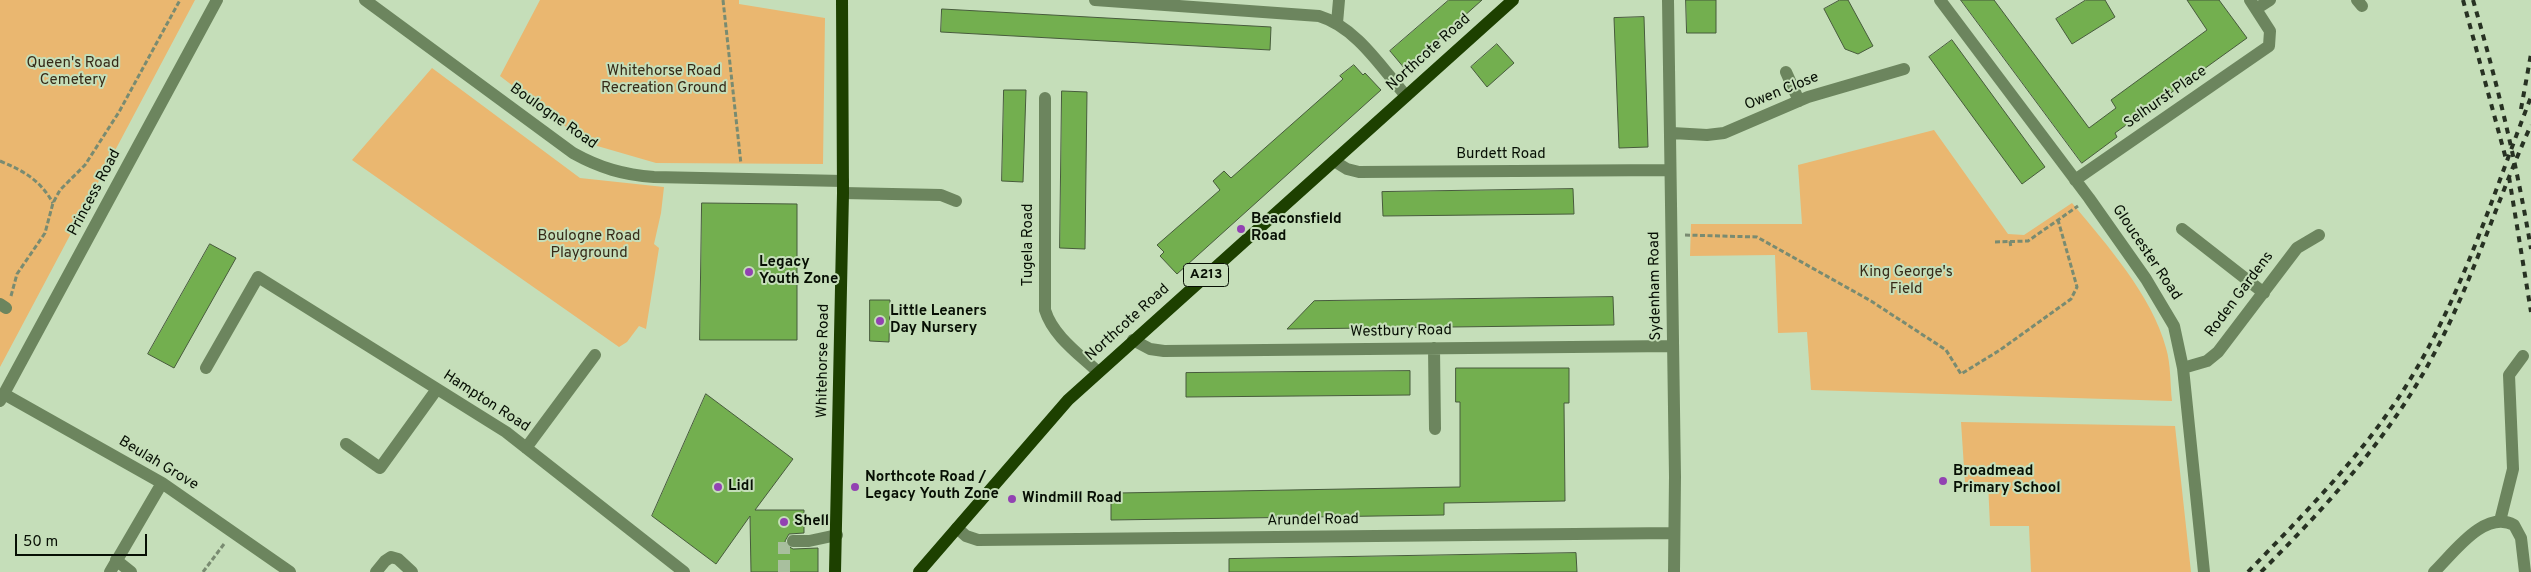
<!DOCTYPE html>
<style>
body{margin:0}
#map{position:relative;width:2531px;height:572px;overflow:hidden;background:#c5deb9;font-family:Overpass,sans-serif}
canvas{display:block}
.scale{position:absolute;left:15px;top:534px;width:132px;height:22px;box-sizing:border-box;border:2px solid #070f04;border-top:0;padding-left:6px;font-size:15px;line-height:18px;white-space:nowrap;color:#070f04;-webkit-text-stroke:4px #c5deb9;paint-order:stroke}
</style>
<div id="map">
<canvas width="2531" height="572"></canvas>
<div class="scale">50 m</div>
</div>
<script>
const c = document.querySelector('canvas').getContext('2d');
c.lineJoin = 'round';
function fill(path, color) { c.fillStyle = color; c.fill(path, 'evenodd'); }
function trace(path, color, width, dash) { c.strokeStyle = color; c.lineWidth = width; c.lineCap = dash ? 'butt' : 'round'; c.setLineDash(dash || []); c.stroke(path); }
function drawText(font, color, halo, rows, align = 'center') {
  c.font = font + ' Overpass,sans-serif'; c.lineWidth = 4; c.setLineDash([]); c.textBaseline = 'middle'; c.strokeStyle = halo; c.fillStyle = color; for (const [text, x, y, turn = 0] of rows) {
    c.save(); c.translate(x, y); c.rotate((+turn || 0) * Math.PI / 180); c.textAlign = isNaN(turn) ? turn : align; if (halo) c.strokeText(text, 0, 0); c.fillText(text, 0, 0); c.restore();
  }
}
fill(new Path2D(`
 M0,0H195L0,367Z
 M540,0H739V4L825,18L823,164L656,163L587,143L500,76Z
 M432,68L580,178L664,187L661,213L654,244L659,248L646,329L639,326L627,342L619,347L352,160Z
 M1934,130L2008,234L2024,235L2072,203C2106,244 2152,295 2166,348C2171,364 2170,384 2172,401L1811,390L1807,332L1778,333L1775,255L1690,256L1691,224H1802L1798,165Z
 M1961,422L2175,426L2191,572H2031L2029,526H1990L1988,482L1965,483Z`), '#eab770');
const building = new Path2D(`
 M1449,0H1482L1405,69L1390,51Z
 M1686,0H1716V33H1687Z
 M1840,0H1848L1873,46L1858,54L1845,49L1824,9Z
 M1961,0H1994L2089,128L2116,108L2111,100L2207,30L2187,0H2219L2247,38L2115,133L2117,137L2082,163Z
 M2086,0H2105L2115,17L2072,44L2056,19Z
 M942,9L1271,27L1270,50L941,32Z
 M1644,17L1648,147L1619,148L1614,18Z
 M1952,40L2045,167L2022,184L1929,57Z
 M1497,44L1514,63L1487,87L1471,67Z
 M1354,65L1363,75L1365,73L1381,90L1177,274L1160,256L1164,252L1157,245L1220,190L1213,181L1224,171L1231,178L1343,79L1340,76Z
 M1004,90H1026L1023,182L1002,181Z
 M1062,91L1087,92L1085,249L1060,248Z
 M1573,189L1574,214L1383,216L1382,192Z
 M702,203L797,204V340H700Z
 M210,244L236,258L174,368L148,354Z
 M1613,297L1614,325L1287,329L1314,301Z
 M870,300H890L889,342L870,341Z
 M1456,368H1569V403H1564L1565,501L1444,503V515L1111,520V504L1118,493L1460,487V402H1456Z
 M1410,371V395L1186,397V373Z
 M706,394L793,459L755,510H804V533L789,534L785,541L786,545L793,549L818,548V572H751L750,516L716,564L652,516Z
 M1576,553L1577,572H1229V559Z`);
fill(building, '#73af4f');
trace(building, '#475b3c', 1);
trace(new Path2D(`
 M784,572V541H793`), '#a8bf9e', 12, [12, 6]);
trace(new Path2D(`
 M723,0L741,164
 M0,161C24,171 40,180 53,203
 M1685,235L1757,237L1871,301L1946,350L1961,374L2000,350L2071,299L2077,287L2058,220
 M2010,241L2011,248
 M1995,242L2028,241L2078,206
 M11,296L17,274L45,233L53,203L60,190L85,165L119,112L180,0
 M203,572L224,544`), '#798b71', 3, [5, 2.5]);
trace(new Path2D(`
 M365,0L573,153C600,168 624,175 654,177L843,181
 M1095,0L1319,16C1356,27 1381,67 1406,96
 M1668,0L1675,476L1674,572
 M1940,0L2089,198L2146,279L2174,326L2183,368L2204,572
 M2357,0L2362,6
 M2256,9L2270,0
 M1337,23L1339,0
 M1786,72L1799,101
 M1045,98V310C1053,336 1079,354 1098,372
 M1672,133L1707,135L1724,133L1808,97L1904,69
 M1334,161L1347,169L1359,172L1670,170
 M2075,180L2269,46L2270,31L2250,0
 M843,193L941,195L956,201
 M2182,229L2264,293
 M0,304L6,308
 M1133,340L1150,349L1164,351L1673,346
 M1434,348L1435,429
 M206,368L258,277L506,432L684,572
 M2183,368L2207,361L2218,352L2297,248L2319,235
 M4,394L162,483L290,572
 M0,401L217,0
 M346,444L380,468L437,389
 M526,448L595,355
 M2500,521L2513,469L2509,375L2523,356
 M957,528L966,536L978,540L1674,533
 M793,541H809L837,535
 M116,560L131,572
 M110,572L162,483
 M376,572L385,561L391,557L398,559L412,572
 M2434,572C2453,554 2484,509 2514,525L2521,538L2525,572`), '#6c855e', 12);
trace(new Path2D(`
 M835,572L843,193L842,0
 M919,572L1068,400L1513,0`), '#1d4000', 12);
trace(new Path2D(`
 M2463,0L2506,159
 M2473,0C2497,82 2517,165 2531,249
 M2521,109L2531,54
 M2509,177L2531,312
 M2248,572C2297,521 2349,469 2390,410C2456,317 2490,202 2531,97
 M2261,572C2322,511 2381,447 2424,372C2469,294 2494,207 2531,125`), '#273122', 4, [6, 6]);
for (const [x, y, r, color] of [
 [1241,229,5,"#9242b2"],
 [749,272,5,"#9242b2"],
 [880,321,5,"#9242b2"],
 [1943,481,5,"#9242b2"],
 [718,487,5,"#9242b2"],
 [855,487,5,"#9242b2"],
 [1012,499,5,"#9242b2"],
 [784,522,5,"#9242b2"]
]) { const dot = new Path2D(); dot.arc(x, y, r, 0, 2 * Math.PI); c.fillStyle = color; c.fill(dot); trace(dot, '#c5deb9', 2); }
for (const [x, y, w] of [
 [1206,275,45]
]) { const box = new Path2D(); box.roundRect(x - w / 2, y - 11.5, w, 23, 4); c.fillStyle = '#c5deb9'; c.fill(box); trace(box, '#070f04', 1); }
drawText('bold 14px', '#070f04', null, [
 ["A213",1206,275]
]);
drawText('15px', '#070f04', '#c5deb9', [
 ["Northcote Road",1429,53,-42],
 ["Owen Close",1782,92,-22],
 ["Selhurst Place",2166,98,-35],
 ["Boulogne Road",553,117,35],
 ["Burdett Road",1501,155],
 ["Princess Road",95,193,-62],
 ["Tugela Road",1029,245,-90],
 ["Gloucester Road",2146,253,56],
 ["Sydenham Road",1656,286,-91],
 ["Roden Gardens",2240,295,-53],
 ["Northcote Road",1128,323,-42],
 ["Westbury Road",1401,332,-1],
 ["Whitehorse Road",824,361,-89],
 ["Hampton Road",486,402,33],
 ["Beulah Grove",158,464,31],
 ["Arundel Road",1313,521,-1]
]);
drawText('15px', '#362a18', '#c5deb9', [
 ["Queen's Road",73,64],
 ["Cemetery",73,81],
 ["Whitehorse Road",664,72],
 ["Recreation Ground",664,89],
 ["Boulogne Road",589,237],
 ["Playground",589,254],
 ["King George's",1906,273],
 ["Field",1906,290]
]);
drawText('bold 15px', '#070f04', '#c5deb9', [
 ["Beaconsfield",1251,220],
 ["Road",1251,237],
 ["Legacy",759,263],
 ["Youth Zone",759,280],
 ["Little Leaners",890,312],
 ["Day Nursery",890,329],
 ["Broadmead",1953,472],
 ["Primary School",1953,489],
 ["Northcote Road /",865,478],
 ["Legacy Youth Zone",865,495],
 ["Lidl",728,487],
 ["Windmill Road",1022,499],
 ["Shell",794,522]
], 'left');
</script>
